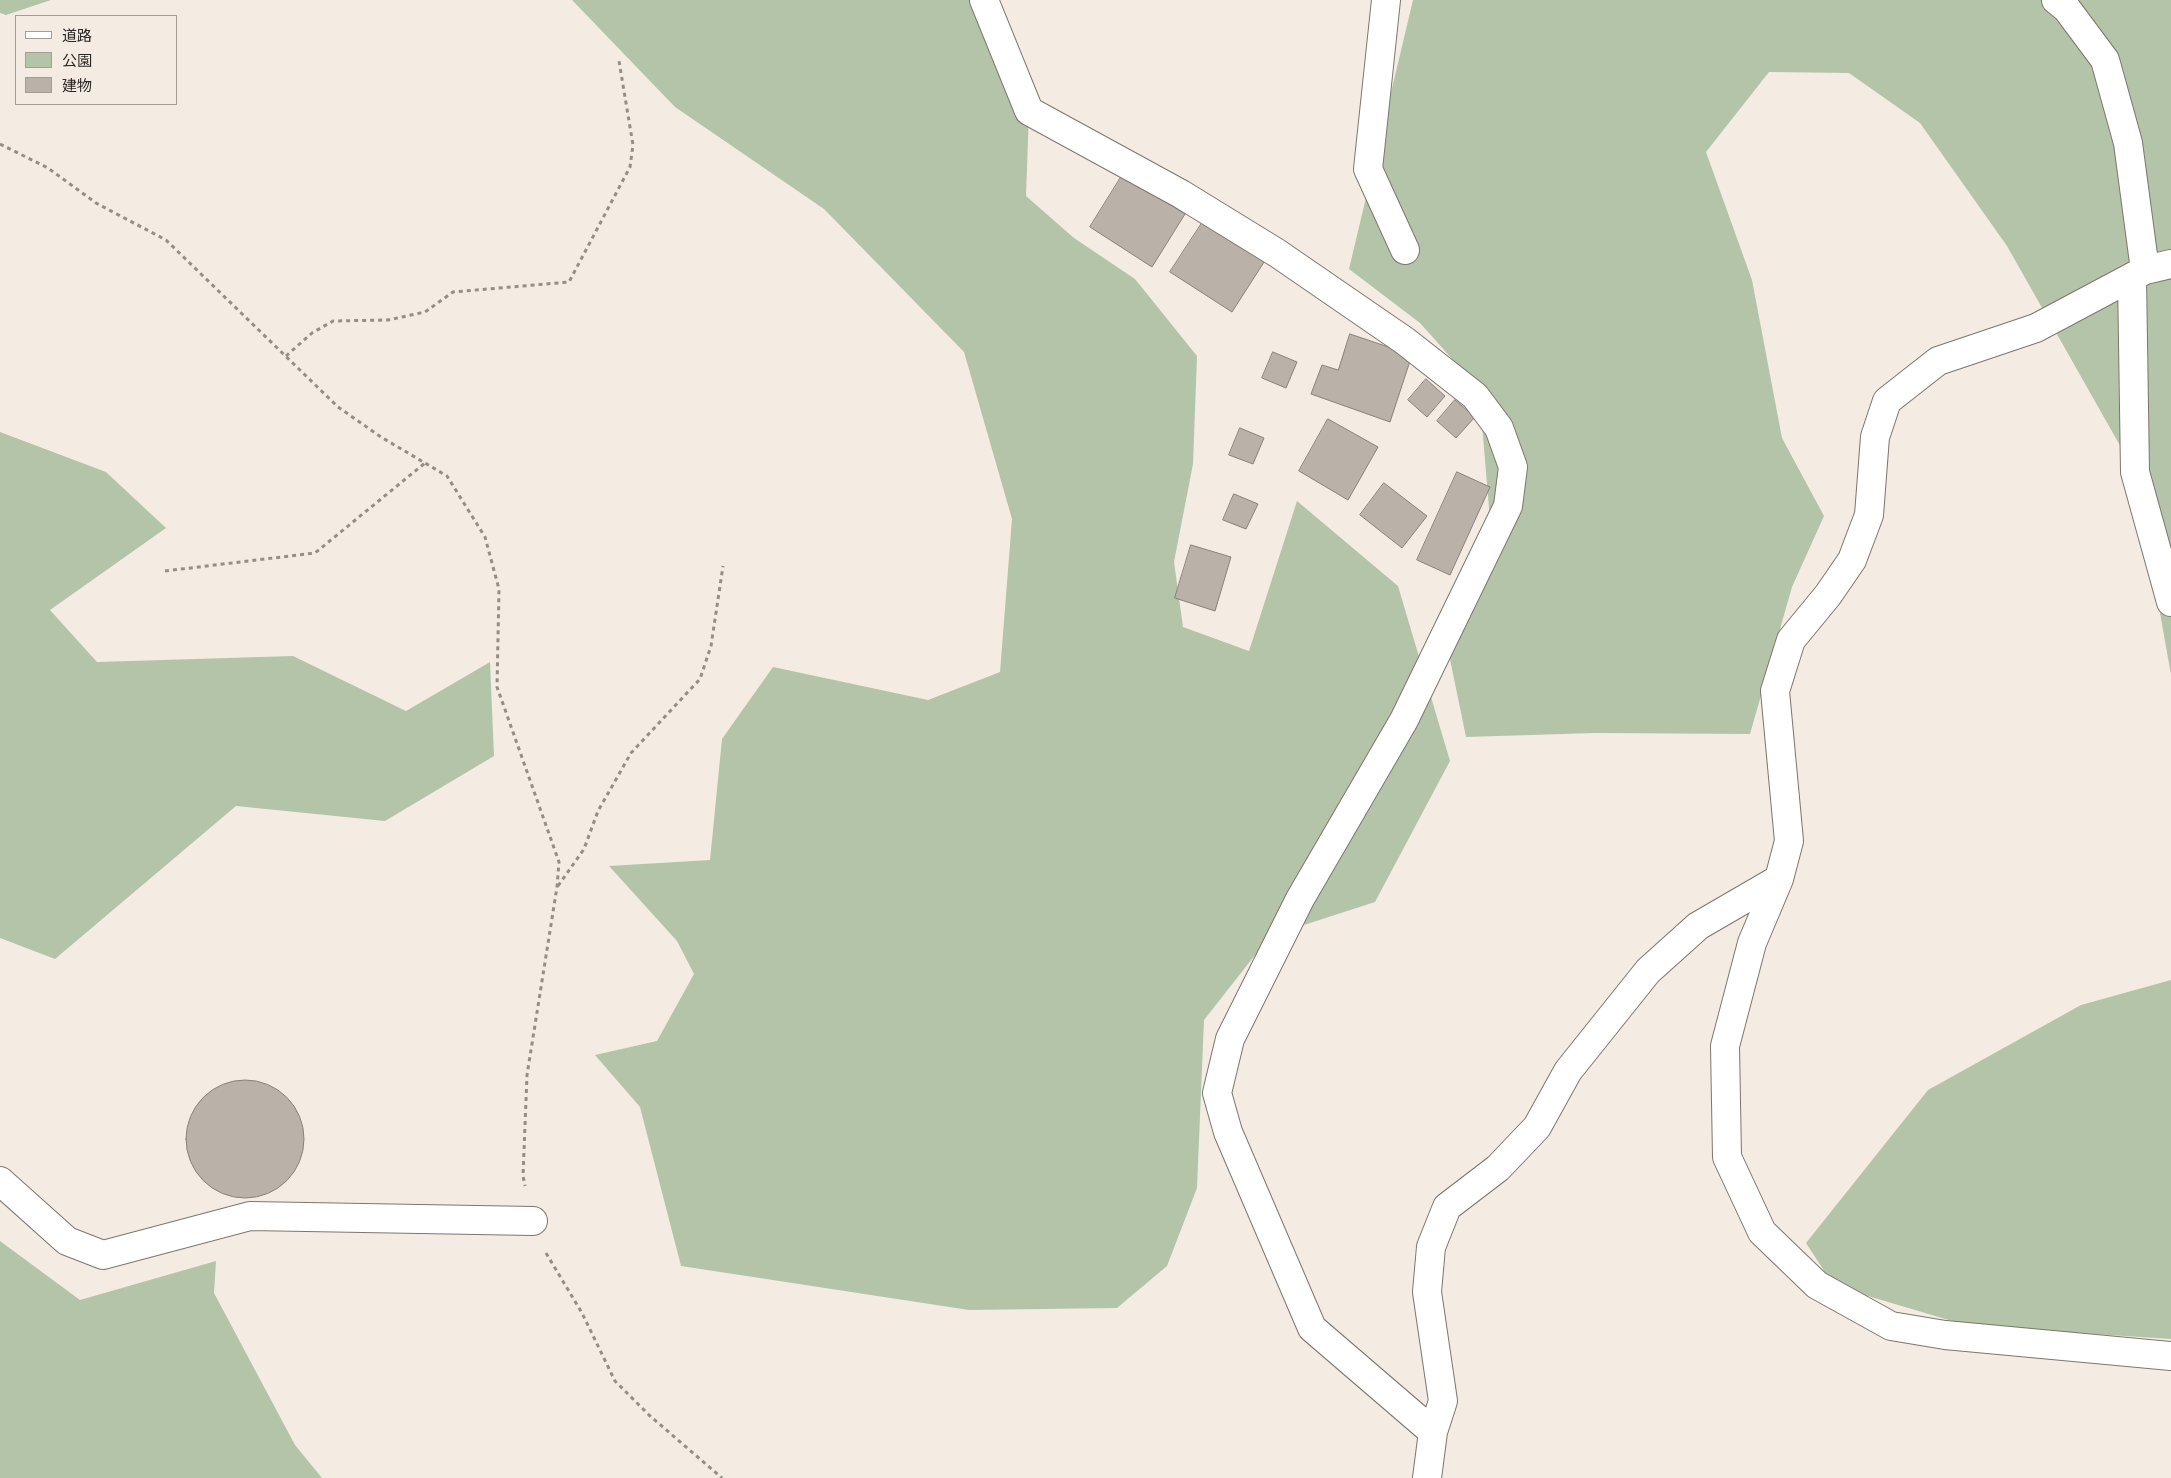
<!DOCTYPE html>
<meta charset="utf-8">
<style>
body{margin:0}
#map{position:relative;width:2171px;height:1478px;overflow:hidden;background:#f4ece2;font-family:"PT Serif","Noto Sans JP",serif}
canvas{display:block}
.legend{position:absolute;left:15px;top:15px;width:162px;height:90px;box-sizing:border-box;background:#f4ece2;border:1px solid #a39d96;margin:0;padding:6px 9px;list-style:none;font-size:15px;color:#292623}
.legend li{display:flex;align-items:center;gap:10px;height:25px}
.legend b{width:25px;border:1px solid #a39d96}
</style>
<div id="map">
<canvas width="2171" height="1478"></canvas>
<ul class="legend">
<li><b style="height:6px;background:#fff"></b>道路</li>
<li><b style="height:14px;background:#b4c4a9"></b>公園</li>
<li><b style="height:14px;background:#bab1a8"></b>建物</li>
</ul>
</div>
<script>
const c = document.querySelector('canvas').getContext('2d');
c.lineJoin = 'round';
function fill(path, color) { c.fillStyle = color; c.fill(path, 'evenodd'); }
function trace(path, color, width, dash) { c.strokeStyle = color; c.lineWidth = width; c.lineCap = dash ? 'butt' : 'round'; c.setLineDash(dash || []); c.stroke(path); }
fill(new Path2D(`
 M0,0H51L6,15L0,13Z
 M572,0H982L1029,111L1026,196L1074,238L1135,279L1197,356L1193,464L1174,562L1183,627L1249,651L1297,501L1398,586L1450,761L1375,902L1270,936L1204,1020L1197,1188L1167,1266L1117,1308L969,1310L681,1266L640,1107L595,1055L657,1041L694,974L677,941L609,866L710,860L722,739L773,667L928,700L1000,672L1012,519L964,352L824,209L675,107Z
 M1413,0H2171V675L2135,472L2007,246L1920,123L1849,73L1769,72L1706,152L1752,280L1782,438L1824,516L1792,587L1750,734L1595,733L1466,737L1445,635L1494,567L1479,389L1420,323L1349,269Z
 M0,432L106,472L166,528L50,610L97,662L293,656L406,711L490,662L494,756L385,821L236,806L55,959L0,938Z
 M2171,980V1339L1969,1326L1834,1286L1806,1243L1928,1090L2081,1005Z
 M0,1241L80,1300L216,1261L214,1293L295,1445L322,1478H0Z`), '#b4c4a9');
const building = new Path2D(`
 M1123,174L1185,214L1152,267L1090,227Z
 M1204,220L1266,259L1232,312L1170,272Z
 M1350,334L1412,355L1390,422L1311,394L1322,365L1338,370Z
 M1273,352L1297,362L1286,388L1262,378Z
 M1426,379L1445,396L1427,417L1408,400Z
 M1455,400L1475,417L1456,438L1437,421Z
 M1328,419L1378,447L1348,500L1299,471Z
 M1240,428L1264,438L1253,464L1229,455Z
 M1457,472L1490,487L1450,575L1417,560Z
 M1384,483L1427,516L1402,548L1360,515Z
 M1234,494L1258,504L1246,529L1223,520Z
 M1191,545L1231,557L1215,611L1175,598Z
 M186 1139a59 59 0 1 1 118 0a59 59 0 1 1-118 0Z`);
fill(building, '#bab1a8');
trace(building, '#898178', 1);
const minor = new Path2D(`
 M984,0L1029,111L1181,194L1277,253L1405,341L1475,396L1499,428L1513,467L1508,506L1404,720L1300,899L1230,1039L1217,1093L1228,1132L1312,1328L1433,1432
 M1386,0L1368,169L1405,250
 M2056,0L2067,9L2105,60L2128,143L2145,270
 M2132,277L2135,472L2171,602
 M1779,879L1752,943L1725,1046L1727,1157L1762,1232L1817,1285L1891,1326L1945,1335L2171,1356
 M0,1181L67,1241L103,1255L250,1216L533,1221
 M1427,1478L1433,1432L1443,1401L1427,1292L1431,1247L1447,1207L1498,1168L1537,1127L1568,1071L1648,971L1698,926L1779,879L1789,841L1775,691L1791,640L1828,595L1852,560L1869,515L1875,437L1887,401L1938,361L2036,328L2145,270L2171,264`);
trace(minor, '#7e766e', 30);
trace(new Path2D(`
 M0,144L48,168L96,203L166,240L338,407L381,437L447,476L485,537L499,589L497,687L559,862L557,887L527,1075L523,1176L525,1186
 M286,356L312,333L333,321L388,320L425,312L453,292L569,282L630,167L633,145L619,61
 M165,571L315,553L425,463
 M558,886L584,849L598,811L631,753L700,679L711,646L723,566
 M546,1253L582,1313L615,1381L649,1415L722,1478`), '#948e88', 3, [4, 4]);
trace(minor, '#fff', 28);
</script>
